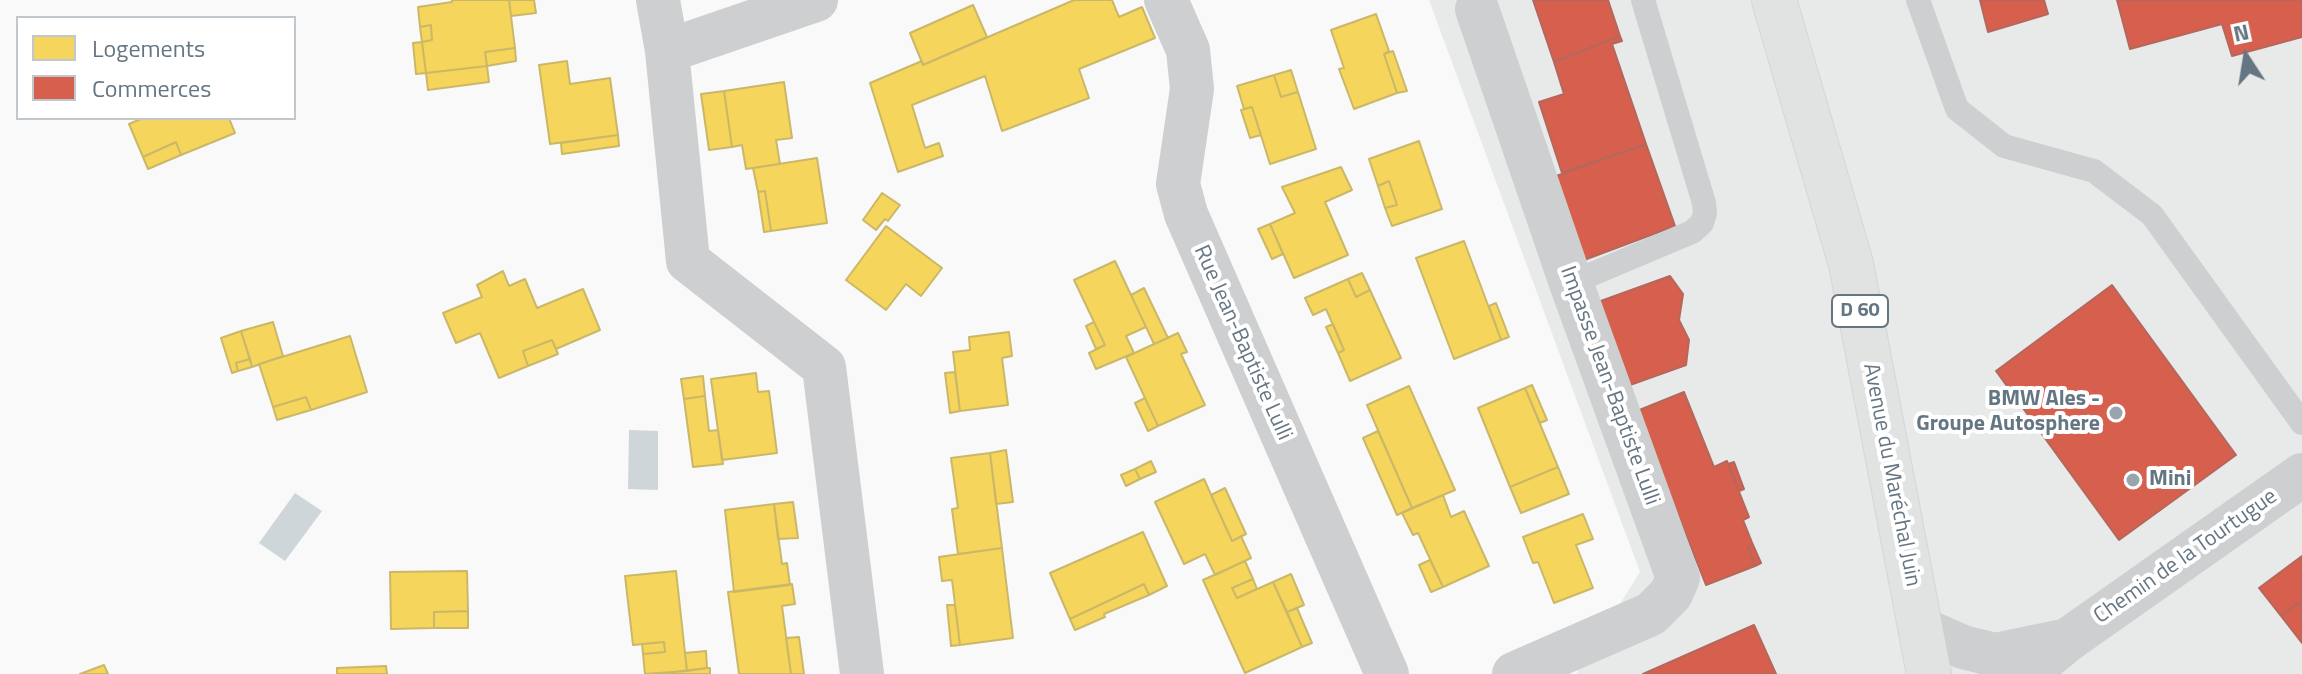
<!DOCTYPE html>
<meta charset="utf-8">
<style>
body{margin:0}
#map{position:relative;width:2302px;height:674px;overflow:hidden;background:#f9f9f9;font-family:"Titillium Web",sans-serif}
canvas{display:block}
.legend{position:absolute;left:16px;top:16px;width:280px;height:104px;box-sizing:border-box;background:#fff;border:2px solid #c1c8cd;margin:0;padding:10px 14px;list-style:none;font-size:24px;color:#657683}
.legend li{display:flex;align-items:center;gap:16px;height:40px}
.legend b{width:40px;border:2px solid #c1c8cd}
.north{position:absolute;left:2206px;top:16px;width:80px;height:80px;-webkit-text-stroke:6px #fff;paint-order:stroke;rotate:348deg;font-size:22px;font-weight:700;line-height:32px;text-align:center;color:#657683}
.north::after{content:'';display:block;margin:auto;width:28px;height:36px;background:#657683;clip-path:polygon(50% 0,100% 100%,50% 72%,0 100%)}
</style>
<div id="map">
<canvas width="2302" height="674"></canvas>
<ul class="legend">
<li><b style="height:22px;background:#f6d55c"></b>Logements</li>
<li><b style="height:22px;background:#d6604d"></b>Commerces</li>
</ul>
<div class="north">N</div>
</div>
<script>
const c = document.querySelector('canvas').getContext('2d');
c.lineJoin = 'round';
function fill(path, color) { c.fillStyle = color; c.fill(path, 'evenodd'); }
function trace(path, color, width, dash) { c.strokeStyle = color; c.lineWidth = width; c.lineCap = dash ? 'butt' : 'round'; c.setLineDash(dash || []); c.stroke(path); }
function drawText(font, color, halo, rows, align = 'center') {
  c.font = font + ' "Titillium Web",sans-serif'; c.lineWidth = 8; c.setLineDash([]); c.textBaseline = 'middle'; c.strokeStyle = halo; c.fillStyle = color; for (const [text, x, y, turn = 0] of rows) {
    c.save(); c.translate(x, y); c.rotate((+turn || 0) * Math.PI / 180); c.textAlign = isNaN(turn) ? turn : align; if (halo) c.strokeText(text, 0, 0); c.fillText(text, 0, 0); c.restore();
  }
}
fill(new Path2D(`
 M1429,0H2302V674H1576L1640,572Z`), '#e8e9e9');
fill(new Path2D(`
 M629,430L658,431V490L628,489Z
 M295,493L322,511L285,561L259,543Z`), '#ced6d9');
const homes = new Path2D(`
 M452,0H509L515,48L485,52L487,66L426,73L422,42L432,40L431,25L420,27L418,7L452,2Z
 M509,0H534L536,13L511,16Z
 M1074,0H1112L1119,17L1142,7L1155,38L1079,69L1089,98L1002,131L985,76L912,105L925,148L939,143L943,156L898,172L870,83L922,61L923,65Z
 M973,5L987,37L923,65L910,33Z
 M1376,14L1389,51L1384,54L1397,93L1354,109L1339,69L1344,68L1331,30Z
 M431,25L432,40L422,42L420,27Z
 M422,42L426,73L416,74L413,43Z
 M515,48L516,61L487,66L485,52Z
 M1393,51L1407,91L1397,93L1384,54Z
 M567,61L570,84L610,78L618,135L550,144L539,65Z
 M487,66L489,82L428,90L426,73Z
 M1291,70L1298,92L1281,97L1274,75Z
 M1274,75L1281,97L1298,92L1316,149L1270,164L1252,107L1244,109L1237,86Z
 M784,82L792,138L776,140L780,164L746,169L742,145L732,147L724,91Z
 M724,91L732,147L709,150L701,94Z
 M1252,107L1261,135L1250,138L1241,110Z
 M143,118H229L235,133L181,155L176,142L143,157L129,124Z
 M618,135L619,146L562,154L561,143Z
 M1419,141L1442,209L1392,226L1385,208L1397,205L1389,181L1378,186L1369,159Z
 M176,142L181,155L148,169L143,157Z
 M817,158L827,223L771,231L765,191L758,192L753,168Z
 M1341,167L1352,190L1325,202L1348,255L1294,278L1270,224L1295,213L1282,187Z
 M1389,181L1397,205L1385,208L1378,186Z
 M765,191L771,231L764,232L758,192Z
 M882,193L900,205L888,221L885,219L876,230L863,220Z
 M1270,224L1283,254L1272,259L1258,229Z
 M886,226L942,268L921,296L906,284L886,310L846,280Z
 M1464,241L1501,340L1454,359L1416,258Z
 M1115,261L1146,327L1126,336L1134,353L1096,369L1089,353L1105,345L1074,280Z
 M503,271L509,286L525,279L537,308L583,289L600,330L556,349L552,340L523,351L528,366L499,378L480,333L456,343L443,313L482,297L477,285Z
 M1362,273L1370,290L1356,297L1348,279Z
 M1348,279L1356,297L1370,290L1401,358L1350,381L1338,353L1344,350L1326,309L1313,315L1305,298Z
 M1144,288L1168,338L1154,344L1131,295Z
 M1496,303L1509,337L1501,340L1489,306Z
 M273,322L283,356L252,367L241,331Z
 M1094,322L1105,345L1096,349L1086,326Z
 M1333,324L1344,350L1338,353L1326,327Z
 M241,331L250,359L236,363L238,371L232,373L221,338Z
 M1009,332L1012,356L1002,358L1008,405L960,411L953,352L970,350L969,337Z
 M1178,333L1187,352L1181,354L1205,405L1158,426L1126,357Z
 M350,336L367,392L311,410L306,397L273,407L259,364Z
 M552,340L558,354L528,366L523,351Z
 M250,359L252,367L238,371L236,363Z
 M955,372L960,411L950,413L945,373Z
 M756,373L758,392L769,391L777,453L722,460L711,379Z
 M703,376L705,396L684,399L681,379Z
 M1532,385L1547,420L1540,423L1525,388Z
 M1409,386L1455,490L1412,508L1367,405Z
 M1525,388L1558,467L1510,487L1478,408Z
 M705,396L709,431L718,430L723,464L693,467L684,399Z
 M306,397L311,410L277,420L273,407Z
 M1145,398L1158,426L1148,431L1135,403Z
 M1378,431L1412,508L1397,515L1363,438Z
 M1006,450L1013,502L996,504L990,453Z
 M990,453L1002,548L958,554L952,509L958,508L951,458Z
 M1151,461L1156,472L1140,479L1135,469Z
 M1558,467L1569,494L1521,513L1510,487Z
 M1135,469L1140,479L1126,486L1121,475Z
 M1204,479L1232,541L1241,536L1251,558L1215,575L1205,554L1184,564L1155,502Z
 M1225,488L1246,534L1232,541L1211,495Z
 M1443,495L1451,517L1464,511L1489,566L1443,587L1418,533L1413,535L1402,513Z
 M793,502L798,538L778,539L774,504Z
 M774,504L782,564L787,563L790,585L734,592L725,510Z
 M1583,514L1593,539L1576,545L1593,588L1554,603L1538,562L1533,563L1523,537Z
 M1143,532L1167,586L1149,595L1144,584L1070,619L1050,573Z
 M1002,548L1013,638L960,645L952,580L942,581L939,557Z
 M1430,560L1443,587L1431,592L1419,565Z
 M1245,561L1253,579L1232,588L1237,598L1273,582L1302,647L1245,673L1203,580Z
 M467,571L468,611L434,612V628L391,629L390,572Z
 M676,571L687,671L645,674L643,654L665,652L664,642L633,645L625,576Z
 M1291,574L1304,605L1287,612L1273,582Z
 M1253,579L1257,589L1237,598L1232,588Z
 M792,584L795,604L782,606L791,674H739L728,592Z
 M1144,584L1149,595L1104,614L1105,617L1075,630L1070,619Z
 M947,605H955L960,645L951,646Z
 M1297,608L1312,643L1302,647L1287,612Z
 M468,611V628H434V612Z
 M799,637L804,674H791L786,638Z
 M664,642L665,652L643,654L642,644Z
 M706,651L707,668L687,671L685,653Z
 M104,665L108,674H80Z
 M386,666L387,674H337V668Z
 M707,668H710V674H656Z`);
fill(homes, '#f6d55c');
trace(homes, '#cab868', 2);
const shops = new Path2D(`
 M1533,0H1608L1620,36L1554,62Z
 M1980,0H2044L2048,14L1988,32Z
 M2117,0H2302V37L2232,56L2222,24L2130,49Z
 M1620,36L1622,41L1612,44L1646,144L1562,173L1539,102L1564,94L1554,62Z
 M1646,144L1675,226L1576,263L1545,180Z
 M1670,276L1683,294L1679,320L1689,340L1686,365L1630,385L1598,302Z
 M2112,285L2236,455L2119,540L1996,371Z
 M1684,392L1714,467L1727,461L1749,517L1743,520L1753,545L1748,547L1755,566L1706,585L1637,411Z
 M1734,462L1744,489L1739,491L1728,464Z
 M1753,545L1761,563L1755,566L1748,547Z
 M2302,556V607L2298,603L2281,616L2259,588Z
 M2298,603L2302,607V643L2281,616Z
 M1754,625L1776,674H1643Z`);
fill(shops, '#d6604d');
trace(shops, '#b4675d', 2);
const primary = new Path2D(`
 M1774,0L1851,264L1929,674`);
trace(primary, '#d5d6d7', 46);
trace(new Path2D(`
 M1918,0L1957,109L2004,146L2094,171L2152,215L2302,423
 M1571,283L1692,232L1702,223L1705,213L1704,203L1643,0`), '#cecfd0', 24);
trace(new Path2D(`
 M658,0L667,51L688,261L824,367L862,674
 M1166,0L1188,50L1192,89L1178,184L1186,214L1387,674
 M1477,9L1571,283L1678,578L1671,594L1651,614L1514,674
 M667,51L816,0
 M1920,628L1963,647L1995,655L2063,641
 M2026,674L2069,639L2302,475`), '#cecfd0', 44);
trace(primary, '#e1e2e2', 44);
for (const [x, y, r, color] of [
 [2116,413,8,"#99a4ac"],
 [2133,480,8,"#99a4ac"]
]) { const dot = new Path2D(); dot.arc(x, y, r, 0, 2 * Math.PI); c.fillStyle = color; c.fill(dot); trace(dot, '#fff', 3); }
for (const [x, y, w] of [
 [1860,311,56]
]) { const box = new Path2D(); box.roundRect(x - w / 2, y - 16, w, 32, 6); c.fillStyle = '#fff'; c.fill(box); trace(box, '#657683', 2); }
drawText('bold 20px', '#657683', null, [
 ["D 60",1860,311]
]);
drawText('22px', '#657683', '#fff', [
 ["Rue Jean-Baptiste Lulli",1242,343,66],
 ["Impasse Jean-Baptiste Lulli",1609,386,70],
 ["Avenue du Maréchal Juin",1891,475,79],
 ["Chemin de la Tourtugue",2186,557,-35]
]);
drawText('bold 22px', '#657683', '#fff', [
 ["BMW Ales -",2100,400],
 ["Groupe Autosphere",2100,425],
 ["Mini",2149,480,"left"]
], 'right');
</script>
